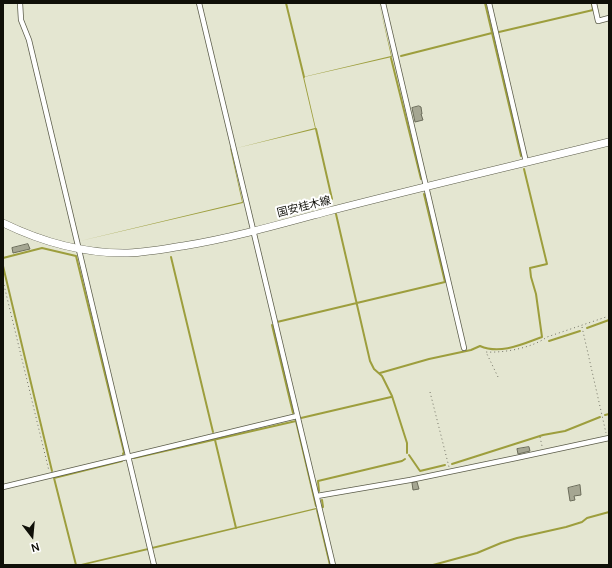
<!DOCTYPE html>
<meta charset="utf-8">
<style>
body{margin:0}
#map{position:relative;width:612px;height:568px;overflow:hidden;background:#e4e6d1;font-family:Manrope,sans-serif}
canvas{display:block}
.frame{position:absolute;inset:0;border:4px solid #0f0f08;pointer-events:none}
.north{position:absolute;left:12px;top:516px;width:40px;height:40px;-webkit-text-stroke:3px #fff;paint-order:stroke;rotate:164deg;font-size:11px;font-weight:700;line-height:16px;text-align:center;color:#0f0f08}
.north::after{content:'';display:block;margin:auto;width:14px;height:18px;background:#0f0f08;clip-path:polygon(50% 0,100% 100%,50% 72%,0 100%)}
</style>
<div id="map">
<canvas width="612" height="568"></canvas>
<div class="frame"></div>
<div class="north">N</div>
</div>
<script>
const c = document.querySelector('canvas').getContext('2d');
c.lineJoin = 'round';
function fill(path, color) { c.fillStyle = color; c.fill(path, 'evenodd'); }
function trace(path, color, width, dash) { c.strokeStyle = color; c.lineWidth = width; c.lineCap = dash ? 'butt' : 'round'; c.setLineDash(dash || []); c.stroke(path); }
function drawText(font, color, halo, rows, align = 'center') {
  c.font = font + ' Manrope,"Noto Sans JP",sans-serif'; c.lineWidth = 4; c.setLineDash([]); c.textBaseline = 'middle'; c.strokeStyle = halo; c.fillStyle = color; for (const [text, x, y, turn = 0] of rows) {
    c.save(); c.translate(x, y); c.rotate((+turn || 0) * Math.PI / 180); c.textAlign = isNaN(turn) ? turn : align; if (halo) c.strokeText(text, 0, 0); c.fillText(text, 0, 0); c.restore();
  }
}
fill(new Path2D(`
 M379,3L392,57L304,77L316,129L237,148L315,128L303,77L391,56Z
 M230,148L231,149L243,203L80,241L242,202Z
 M316,508L317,509L152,549V547Z
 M148,548V550L84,565H77Z`), '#9d9e3d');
trace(new Path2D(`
 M286,3L304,77
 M485,3L521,156
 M499,32L593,10L592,3
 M401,56L492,33
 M391,58L421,179
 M316,129L332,199
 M336,214L370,361L374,369L382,376L392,396L407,443V453
 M171,257L213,432
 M3,258L42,248L76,256L124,452L123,454
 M3,266L52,471
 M277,322L445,282L424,194
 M272,325L293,413
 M587,328L609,320
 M549,341L580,331
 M380,373L429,359L471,350L480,346C500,355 523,344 542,337L536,294L531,277L530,268L547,264L524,169
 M605,415L609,414
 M301,418L391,397
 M215,440L236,528
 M409,455L420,471L445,465
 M134,458L296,421L316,506
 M452,464L543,435L565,431L600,417
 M319,491L318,481L402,461L405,459
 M321,507H323L322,500
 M317,510L330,565
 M76,565L54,478L122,461
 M433,565L477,553L501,543L517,538L566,527L582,522L587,518L609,512`), '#9d9e3d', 2);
const building = new Path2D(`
 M419,106L421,107L422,114H421L423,120L415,122L412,108Z
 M28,244L30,249L13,253L12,248Z
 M529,447L530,451L518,454L517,449Z
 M417,482L419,489L413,490L412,483Z
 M580,485L581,495L574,496L575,500L570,501L568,488Z`);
fill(building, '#a5a692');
trace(building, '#6b6c5a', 1);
const street = new Path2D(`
 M20,3L21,20L29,40L154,565
 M199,3L333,565
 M383,3L464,348
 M489,3L526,162
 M594,3L598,21L609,18
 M3,487L297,416
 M317,496L410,480L516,458L609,438`);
const secondary = new Path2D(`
 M3,223C40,241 83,253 124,253C143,253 163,249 183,246C232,238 281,224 329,211C422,187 516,165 609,142`);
trace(street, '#5c5d4b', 6);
trace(secondary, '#5c5d4b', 8);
trace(new Path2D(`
 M3,281L49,471
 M582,327L606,433
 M498,377L486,352C504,353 532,348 547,337L609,316
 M430,392L449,467
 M540,437L542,446`), '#727265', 1, [1, 3]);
trace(street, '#fff', 4.5);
trace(secondary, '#fff', 7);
drawText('11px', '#0f0f08', '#fff', [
 ["国安桂木線",304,207,-14]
]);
</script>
